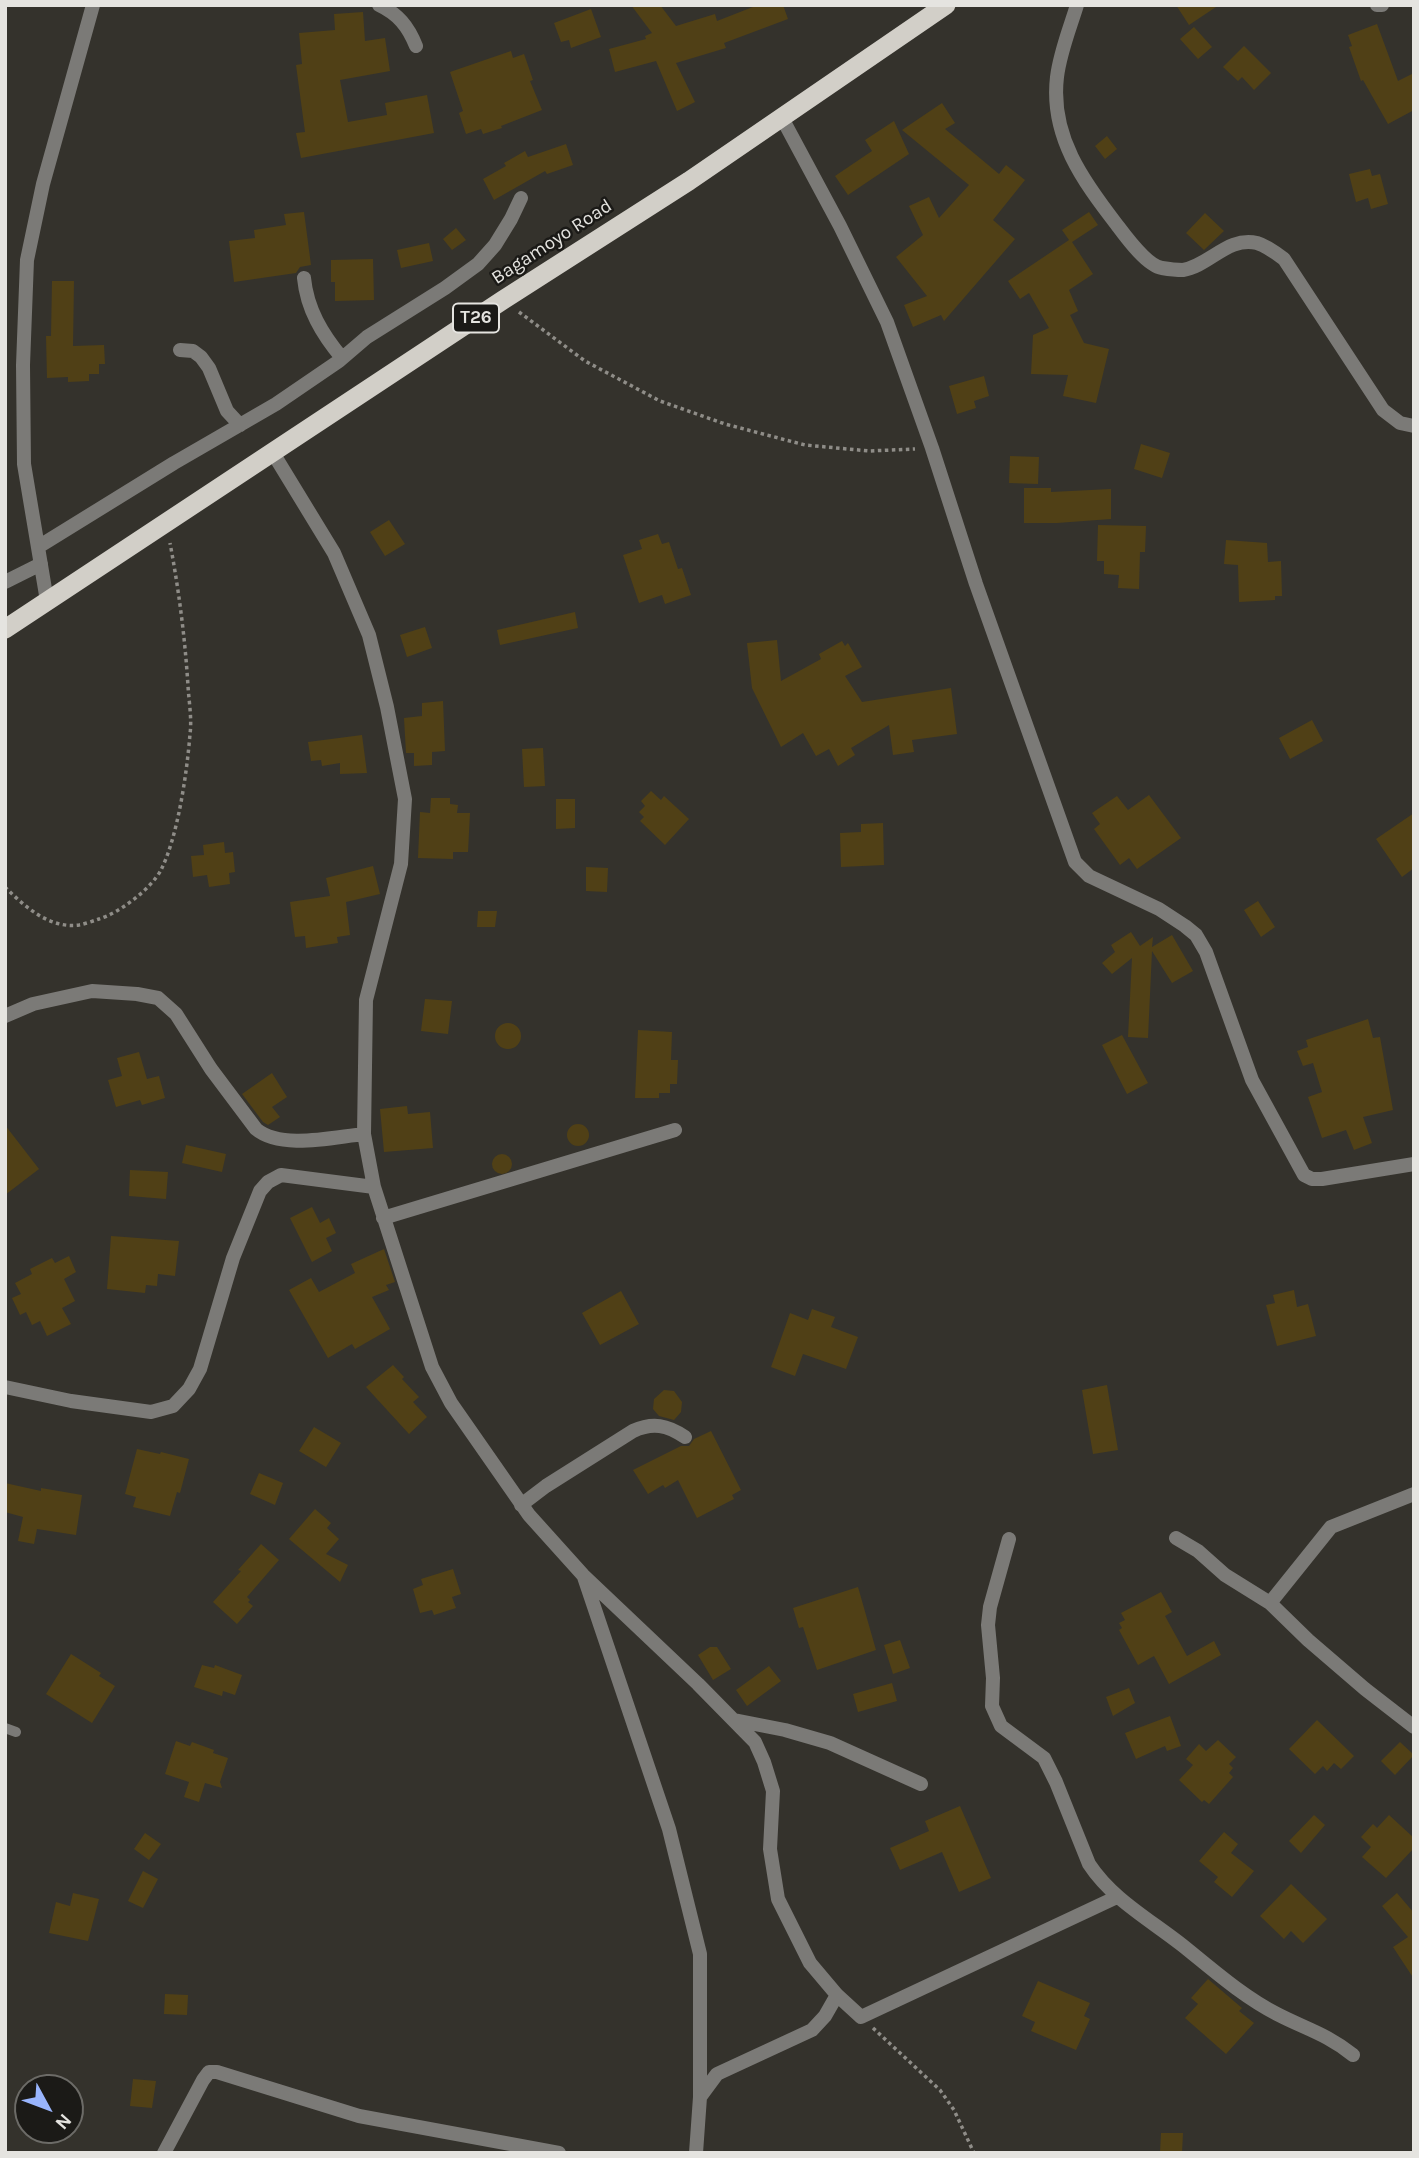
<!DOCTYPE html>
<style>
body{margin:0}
#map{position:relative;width:1419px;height:2158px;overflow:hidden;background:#34322c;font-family:Karla,sans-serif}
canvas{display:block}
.frame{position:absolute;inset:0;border:7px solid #e5e4e0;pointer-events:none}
.north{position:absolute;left:14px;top:2074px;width:70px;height:70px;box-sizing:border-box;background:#1b1a17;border:2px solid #6c6b67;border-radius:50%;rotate:131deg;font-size:19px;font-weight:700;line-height:28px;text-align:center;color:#e5e4e0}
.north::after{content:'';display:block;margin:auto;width:24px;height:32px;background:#99b5fd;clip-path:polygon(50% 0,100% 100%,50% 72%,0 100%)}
</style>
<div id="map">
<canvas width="1419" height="2158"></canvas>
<div class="frame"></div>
<div class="north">N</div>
</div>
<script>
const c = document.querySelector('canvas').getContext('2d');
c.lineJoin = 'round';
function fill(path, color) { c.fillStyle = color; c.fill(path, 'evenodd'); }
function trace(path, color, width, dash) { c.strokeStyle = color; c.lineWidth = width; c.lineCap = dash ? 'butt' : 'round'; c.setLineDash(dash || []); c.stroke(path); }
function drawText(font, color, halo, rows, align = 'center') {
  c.font = font + ' Karla,sans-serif'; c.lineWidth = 5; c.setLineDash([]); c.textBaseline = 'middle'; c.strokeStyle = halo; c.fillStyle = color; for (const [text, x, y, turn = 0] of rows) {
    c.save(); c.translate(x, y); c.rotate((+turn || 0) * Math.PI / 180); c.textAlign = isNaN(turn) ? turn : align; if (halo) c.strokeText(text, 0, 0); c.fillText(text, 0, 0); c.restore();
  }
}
fill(new Path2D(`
 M631,5H660L676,26L715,14L717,21L758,5H783L788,19L724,43L726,48L676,63L695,102L677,111L656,61L615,72L609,49L646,39L645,36L652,33Z
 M1176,5H1219L1189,25Z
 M591,9L601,37L571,48L569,40L561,42L554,23Z
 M363,12L365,41L385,38L390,71L340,80L348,122L387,115L385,103L427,95L434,133L301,158L296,133L305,132L296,65L302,64L299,33L335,30L334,14Z
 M1377,24L1398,81L1414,73V110L1388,124L1363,80L1361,81L1349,47L1352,46L1348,35Z
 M1194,27L1212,47L1198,59L1180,39Z
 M1244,46L1271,73L1254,90L1242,77L1238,81L1223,67Z
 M511,51L513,58L524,54L533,80L530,81L542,110L501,126L502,128L483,134L481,129L466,134L459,113L463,111L450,72Z
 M942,103L955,123L945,129L999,174L1006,165L1025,180L993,220L1015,239L944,321L941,315L913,327L904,305L927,296L896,257L923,235L909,206L929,197L939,218L969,185L902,130Z
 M894,121L909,154L848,195L835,176L872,151L865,140Z
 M1107,136L1117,149L1105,159L1095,146Z
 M566,144L573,165L547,174L545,171L494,200L483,179L506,166L504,163L525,151L528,157Z
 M1370,169L1372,176L1380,174L1388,204L1371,209L1368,198L1356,202L1349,174Z
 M304,212L311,265L300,267L296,273L234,282L229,241L255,238L254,230L286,225L284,214Z
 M1089,212L1098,225L1072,242L1093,274L1069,290L1078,311L1070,315L1084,343L1109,349L1096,403L1063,396L1068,375L1031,374L1033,335L1049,328L1029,293L1020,299L1008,281L1069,240L1062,230Z
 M1205,213L1224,231L1204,250L1186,233Z
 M456,228L466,240L452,250L443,239Z
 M429,243L433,261L401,268L397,250Z
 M373,259L374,300L335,301V282H331V260Z
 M52,281H74L73,346L104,345L105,364H99V374H89V381L68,382V377L47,378L46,336H51Z
 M984,376L989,396L974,401L976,408L957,414L949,386Z
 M1141,444L1170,453L1162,478L1134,469Z
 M1010,456L1039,457L1038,484L1009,483Z
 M1024,488H1051V492L1111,489V519L1057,523H1024Z
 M389,520L405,544L385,556L370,532Z
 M1098,525L1146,526L1145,552H1140L1139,589L1118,588L1119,575L1104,574V561H1097Z
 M658,534L662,544L669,542L678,569L682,568L691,595L665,604L662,595L639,603L623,555L642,549L639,540Z
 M1226,540L1267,543L1268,562L1281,561L1282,596H1275V600L1239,602L1238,565L1224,564Z
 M575,612L578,628L500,645L497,630Z
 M425,627L432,648L407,657L400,635Z
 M777,640L781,681L821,659L819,654L842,641L845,646L848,643L862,667L845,676L862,702L951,688L957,734L912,740L914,752L893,755L889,725L851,748L855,755L838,766L829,749L816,756L803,733L781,747L752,688L747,643Z
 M443,701L445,751L432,752V765L414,766V753H406L404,718L422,716V703Z
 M1312,720L1323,741L1290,759L1279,738Z
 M362,735L367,773L340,774V763L322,766L321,760L311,761L308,742Z
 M543,748L545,786L524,787L522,749Z
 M651,791L661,800L664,796L689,819L665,845L640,821L644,817L639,812L645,806L641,801Z
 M1149,795L1181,838L1137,869L1129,858L1120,865L1094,829L1100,824L1092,813L1117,796L1128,810Z
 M431,798H450V804L458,805L457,813H470L468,852H453V859L418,858L420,812L430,813Z
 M556,799H575V828L556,829Z
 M1414,813V868L1402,877L1376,839Z
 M883,823L884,865L841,867L840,833L861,832V824Z
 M224,842L225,853L233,852L235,872L229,873L230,884L209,887L207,875L193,877L191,856L204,855L203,845Z
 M373,866L380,894L346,902L350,935L337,937L338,943L306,948L305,936L295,937L290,902L330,896L326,878Z
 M586,867L608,868L607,892L586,891Z
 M1258,901L1275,927L1261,937L1244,910Z
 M478,911H497L495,927H477Z
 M1131,932L1140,946L1153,937L1152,947L1172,935L1193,971L1172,983L1152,951L1148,1038L1128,1037L1132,958L1112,974L1102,963L1115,952L1111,945Z
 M425,999L452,1001L448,1034L421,1031Z
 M1368,1019L1373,1038L1380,1037L1393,1110L1363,1117L1372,1143L1354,1150L1346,1130L1322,1138L1308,1097L1322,1092L1313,1063L1303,1066L1297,1051L1308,1047L1306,1040Z
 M495 1036a13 13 0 1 1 26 0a13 13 0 1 1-26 0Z
 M638,1030L672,1032L671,1060H678L677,1084H670V1093H659V1098H635Z
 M1122,1035L1148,1083L1127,1094L1102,1045Z
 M139,1052L147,1079L159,1076L165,1098L142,1105L140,1100L116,1107L108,1080L122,1076L117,1058Z
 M272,1073L287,1097L272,1107L280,1117L268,1125L263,1122L242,1094Z
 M407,1106L408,1114L430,1112L433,1148L384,1152L380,1109Z
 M567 1135a11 11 0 1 1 22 0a11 11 0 1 1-22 0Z
 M5,1125L39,1169L5,1195Z
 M186,1145L226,1154L222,1172L182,1163Z
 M492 1164a10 10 0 1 1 20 0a10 10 0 1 1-20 0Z
 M130,1170L168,1172L166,1199L129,1196Z
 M312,1207L320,1223L329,1218L336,1233L326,1238L332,1251L312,1262L290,1218Z
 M111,1236L179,1241L175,1276L158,1274L157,1286L146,1285L145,1293L107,1289Z
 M384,1249L395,1282L386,1285L389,1290L372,1297L390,1329L355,1349L352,1344L328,1358L289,1290L311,1278L319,1292L355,1273L351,1264Z
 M69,1256L76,1272L64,1279L75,1301L62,1308L71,1324L47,1336L40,1321L32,1325L26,1312L20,1315L12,1298L21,1294L15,1283L32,1274L30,1269L52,1258L55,1263Z
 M1294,1290L1297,1307L1308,1304L1316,1336L1277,1346L1266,1305L1275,1303L1273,1295Z
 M621,1291L639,1324L600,1345L582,1313Z
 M812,1309L835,1317L831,1327L858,1337L846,1369L803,1354L795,1376L771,1367L790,1313L808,1320Z
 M393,1365L404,1377L402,1379L419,1397L413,1402L427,1417L409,1434L366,1387Z
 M1107,1385L1118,1450L1093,1454L1082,1390Z
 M664,1390L674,1391L682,1402L681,1412L674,1420L659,1416L653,1409L654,1399Z
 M314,1427L341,1443L326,1467L299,1451Z
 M711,1431L741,1490L732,1495L734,1499L697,1518L678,1480L665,1488L663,1485L648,1494L633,1470L681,1446H689L694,1439Z
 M137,1449L160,1454L161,1452L189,1459L180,1493L177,1492L170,1516L133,1507L136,1497L125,1494Z
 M259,1473L283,1483L275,1505L250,1494Z
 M5,1483L41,1491V1488L82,1495L76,1535L37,1529L34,1544L18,1541L23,1517L5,1512Z
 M315,1509L331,1523L327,1528L339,1539L326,1554L348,1565L340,1582L289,1539Z
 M261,1544L279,1560L247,1597L250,1600L248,1602L253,1606L237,1624L213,1602L241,1571L238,1570Z
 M453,1569L461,1594L452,1597L456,1608L434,1615L432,1610L420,1613L413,1589L423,1585L421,1579Z
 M858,1587L876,1650L817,1670L803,1627L799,1628L793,1608Z
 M1161,1592L1172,1612L1165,1616L1187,1656L1214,1641L1221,1655L1169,1684L1154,1656L1138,1665L1119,1630L1122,1628L1119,1623L1125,1620L1121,1613Z
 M900,1640L910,1668L893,1674L884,1645Z
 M710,1647H717L731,1669L713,1680L698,1655Z
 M71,1654L101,1673L99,1676L115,1686L92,1723L46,1694Z
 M202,1665L214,1668L215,1665L242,1675L235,1695L223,1691L222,1696L194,1687Z
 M769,1666L781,1681L747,1706L736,1690Z
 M892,1683L897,1701L858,1712L853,1694Z
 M1129,1688L1135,1703L1113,1716L1106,1697Z
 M1170,1716L1181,1746L1167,1751L1165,1746L1136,1759L1125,1733Z
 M1317,1720L1354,1756L1341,1769L1334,1763L1327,1771L1323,1766L1315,1774L1289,1749Z
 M1218,1740L1236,1757L1229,1764L1233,1768L1229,1773L1233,1777L1209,1804L1204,1800L1202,1802L1179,1780L1193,1765L1186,1759L1199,1744L1206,1751Z
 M176,1741L190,1746L192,1742L214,1750L213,1753L228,1758L220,1782L222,1788L205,1783L199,1802L184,1797L189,1782L165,1774Z
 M1400,1742L1414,1755L1395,1775L1381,1761Z
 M960,1806L991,1878L959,1892L942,1852L900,1870L890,1848L929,1831L925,1821Z
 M1314,1815L1325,1825L1301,1853L1289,1841Z
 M1389,1815L1414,1838V1848L1386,1878L1362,1857L1371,1847L1361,1837L1373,1824L1377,1828Z
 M1224,1832L1238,1844L1231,1853L1254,1871L1232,1897L1214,1882L1218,1877L1199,1861Z
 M145,1833L161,1844L149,1860L134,1849Z
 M143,1871L158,1879L143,1908L128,1901Z
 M1291,1884L1327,1919L1303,1943L1291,1931L1284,1939L1260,1916Z
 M73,1893L99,1899L88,1941L49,1933L56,1902L70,1906Z
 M1397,1893L1414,1913V1979L1393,1947L1408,1937L1382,1906Z
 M1208,1979L1242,2008L1239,2011L1254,2023L1226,2054L1185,2018L1198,2004L1191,1998Z
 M1038,1981L1090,2003L1084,2016L1090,2019L1076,2050L1031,2031L1035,2022L1022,2016Z
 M165,1994L188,1995L187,2015L164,2014Z
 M133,2079L156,2081L152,2108L130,2106Z
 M1161,2133H1183L1182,2153H1160Z`), '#504016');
trace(new Path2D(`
 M519,312L585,361L660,401L725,424L805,445L869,451L915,449
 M5,887C24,906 49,929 79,925C85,924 93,921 99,919C119,913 151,889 161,870C178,836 187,772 190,734C192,719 189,702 188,686C185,638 179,591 170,543
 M873,2028L940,2090L954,2110L974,2153`), '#8f8d88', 3.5, [3.5, 3.5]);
trace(new Path2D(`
 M5,1728L16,1732`), '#7b7a77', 10);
trace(new Path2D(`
 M379,5C398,14 408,26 416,46
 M1077,5C1070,28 1060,52 1057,77C1050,136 1083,181 1117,225C1126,237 1147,266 1162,268C1168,269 1177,270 1183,270C1209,266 1228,236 1257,243C1267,246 1276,253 1284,259L1383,410L1400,423L1414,426
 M1377,5H1382
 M782,118L840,226L887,322L932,448L976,584L1075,862L1089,876L1159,909L1185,926L1196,935L1206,952L1252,1080L1304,1175L1312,1179H1322L1414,1164
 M304,278C307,309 322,334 342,358
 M180,350L193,351L201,357L209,368L227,411L240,425
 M273,453L334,553L369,635L387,707L405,799L401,864L366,1000L364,1134L374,1187L432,1367L451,1403L529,1515L583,1575L698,1684L755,1742L764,1762L773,1791L770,1849L778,1899L810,1963L837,1995L861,2017L1117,1897
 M38,547L174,463L276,404L339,361L367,337L445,288L478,264L495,245L511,219L521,198
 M5,582L41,564
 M47,601L24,464L23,365L27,260L43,184L93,5
 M5,1016L33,1004L92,991L137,994L158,998L176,1014L211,1069L256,1129C281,1150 333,1137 364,1134
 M383,1218L675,1130
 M5,1387L71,1401L151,1412L173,1406L189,1389L200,1369L233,1258L260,1191L268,1182L281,1175L374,1187
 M521,1505L546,1486L633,1431C653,1422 667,1425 685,1437
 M1176,1538L1198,1551L1225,1575L1270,1603L1308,1640L1365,1689L1414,1727
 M1009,1539L990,1607L988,1625L993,1678L992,1706L1001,1726L1044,1758L1056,1782L1089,1864C1112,1899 1149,1919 1182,1945C1212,1969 1242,1996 1277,2014C1306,2029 1327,2034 1353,2055
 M584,1577L669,1829L700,1954V2097
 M1270,1603L1331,1527L1414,1494
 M734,1720L785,1730L830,1743L921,1784
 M164,2153L203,2080L209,2072H217L359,2116L559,2153
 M696,2153L700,2097L717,2074L812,2030L825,2016L837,1995`), '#7b7a77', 14);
trace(new Path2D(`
 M5,629L503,300L689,181L946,5`), '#d2cfc8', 19);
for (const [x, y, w] of [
 [476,318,46]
]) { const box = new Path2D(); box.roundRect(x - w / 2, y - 14.5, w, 29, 5); c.fillStyle = '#1b1a17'; c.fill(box); trace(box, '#e5e4e0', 2); }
drawText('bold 18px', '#e5e4e0', null, [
 ["T26",476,318]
]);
drawText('19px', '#e5e4e0', '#1b1a17', [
 ["Bagamoyo Road",552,242,-33]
]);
</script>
